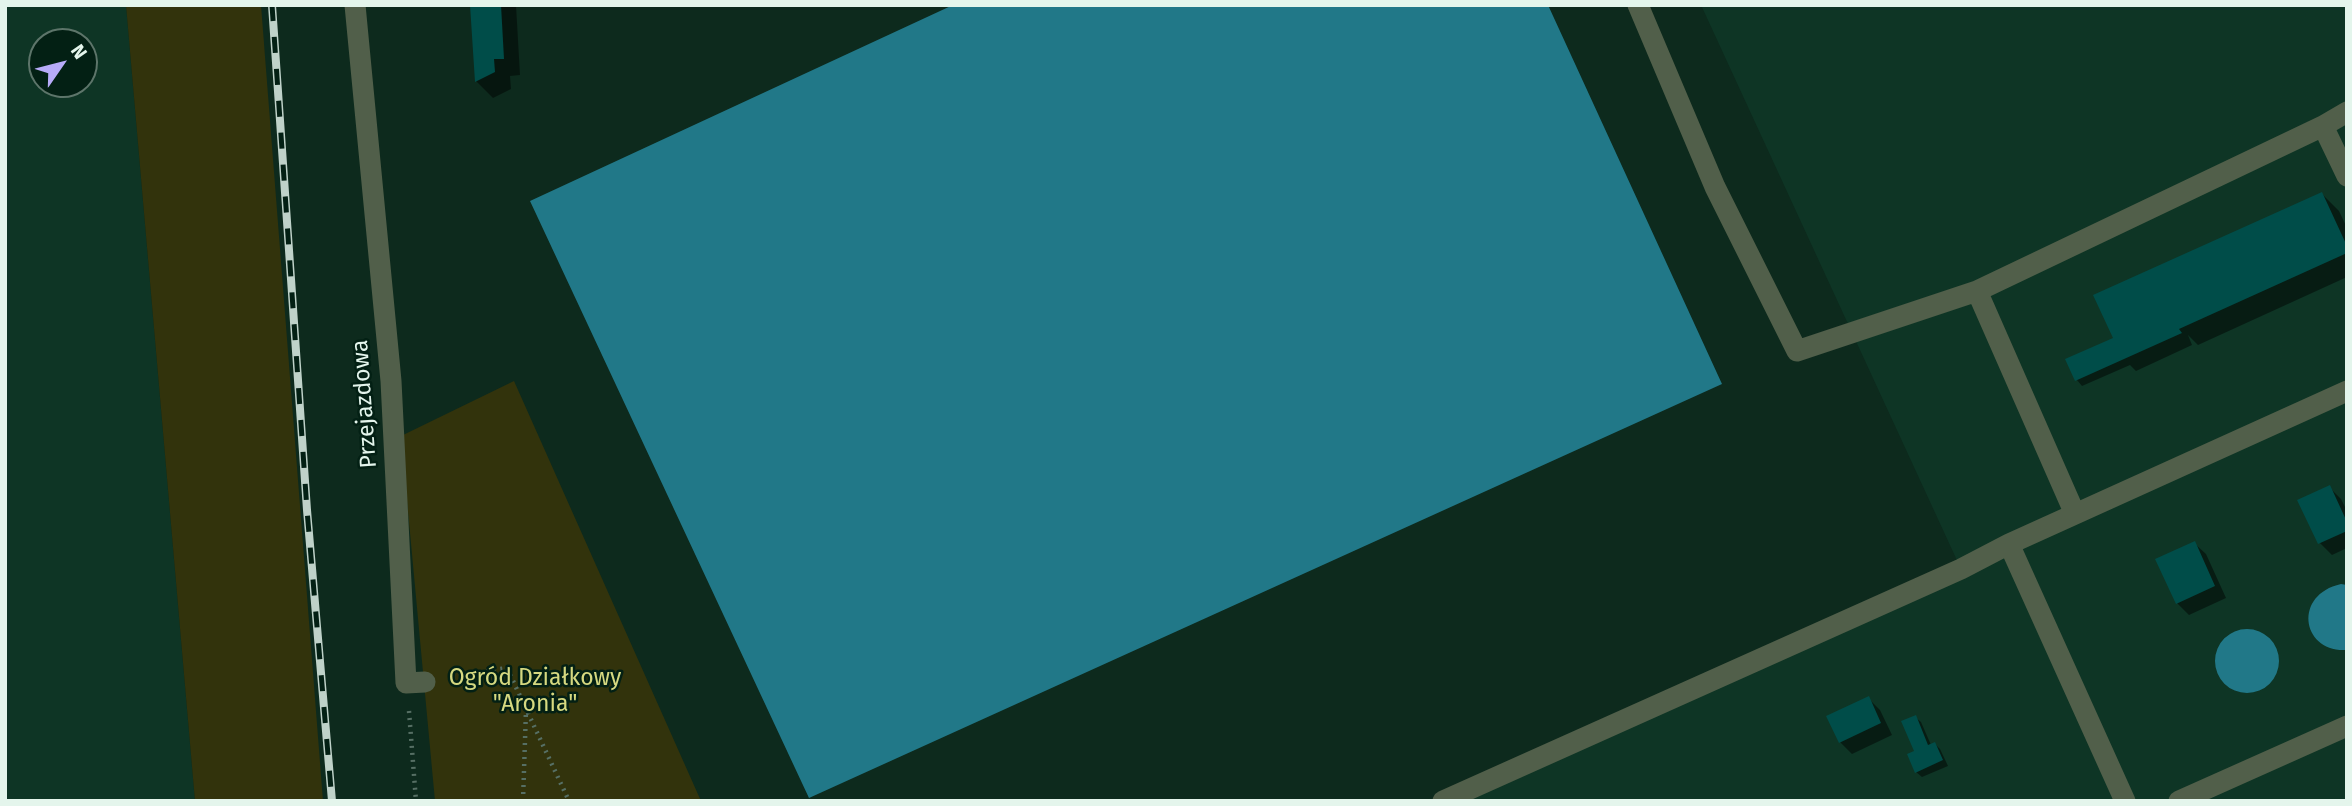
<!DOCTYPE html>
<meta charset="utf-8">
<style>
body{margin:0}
#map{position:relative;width:2352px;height:806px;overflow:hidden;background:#0d2a1d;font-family:"Fira Sans",sans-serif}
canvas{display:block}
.frame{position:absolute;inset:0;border:7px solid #e4f5ec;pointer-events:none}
.north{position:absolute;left:28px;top:28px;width:70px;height:70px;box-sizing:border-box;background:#032014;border:2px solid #5d756a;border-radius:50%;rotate:55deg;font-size:19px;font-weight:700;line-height:28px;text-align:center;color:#e4f5ec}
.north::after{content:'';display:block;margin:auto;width:24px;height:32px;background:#b7abf8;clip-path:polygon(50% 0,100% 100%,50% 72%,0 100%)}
</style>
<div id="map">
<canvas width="2352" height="806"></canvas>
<div class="frame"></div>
<div class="north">N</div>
</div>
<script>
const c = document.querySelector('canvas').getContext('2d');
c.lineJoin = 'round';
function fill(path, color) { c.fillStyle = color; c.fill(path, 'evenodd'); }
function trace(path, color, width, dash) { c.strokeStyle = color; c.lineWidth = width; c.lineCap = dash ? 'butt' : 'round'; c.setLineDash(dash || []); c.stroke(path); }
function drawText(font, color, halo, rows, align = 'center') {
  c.font = font + ' "Fira Sans",sans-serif'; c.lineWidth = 5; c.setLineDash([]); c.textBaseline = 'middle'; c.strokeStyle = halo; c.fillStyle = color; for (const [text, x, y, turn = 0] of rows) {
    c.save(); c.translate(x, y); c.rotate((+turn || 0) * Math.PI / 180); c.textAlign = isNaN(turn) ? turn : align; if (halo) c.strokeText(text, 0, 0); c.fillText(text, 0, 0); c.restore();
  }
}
fill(new Path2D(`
 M5,5H126L195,801H5ZM42,42H84V84H42Z
 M1701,5H2347V801H1443L1961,569Z`), '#0e3525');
fill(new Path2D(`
 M126,5H261L323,801H195Z
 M514,381L701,801H435L401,436Z`), '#32330c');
fill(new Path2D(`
 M953,5H1548L1722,384L809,798L530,201Z
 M2341,584L2347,585V650C2302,653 2292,595 2341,584Z
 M2215 661a32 32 0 1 1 64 0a32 32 0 1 1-64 0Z`), '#217888');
fill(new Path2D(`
 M472,5H516L520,75L510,76L511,89L493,98L476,81Z
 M2322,194L2339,211L2347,228V277L2198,345L2188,335L2192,345L2136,371L2130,365L2082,386L2077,380L2067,360L2115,339Z
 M2329,487L2341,499L2347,511V548L2332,555L2320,543Z
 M2194,543L2206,554L2226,598L2189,615L2177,603Z
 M1868,698L1880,710L1892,735L1852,754L1840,742Z
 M1915,717L1921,722L1931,745L1935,744L1940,749L1948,766L1922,777L1916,772Z`), '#0007');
fill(new Path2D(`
 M470,5H501L504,59H494L495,72L475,82Z
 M2322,192L2347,246V253L2179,329L2182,333L2075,381L2065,359L2113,338L2093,295Z
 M2330,485L2347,522V531L2318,544L2297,500Z
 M2195,541L2215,586L2176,604L2155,559Z
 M1869,696L1881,723L1839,743L1826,716Z
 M1916,715L1928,745L1935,742L1943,760L1915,773L1907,754L1914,751L1901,721Z`), '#004d49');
trace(new Path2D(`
 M452,677L507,668L569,801
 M409,711L416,801
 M523,801L526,710`), '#566f64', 4.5, [2, 5]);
trace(new Path2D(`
 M355,5L391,381L406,683L425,682
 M1638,5L1715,187L1797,351L1977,291
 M2323,126L2347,112
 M2075,514L1977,291L2323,126L2347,176
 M2009,544L2125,801
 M1443,801L1961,569L2009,544L2347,391
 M2179,801L2347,726`), '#515f4a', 21);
const rail = new Path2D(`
 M272,5L307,510L332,801`);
trace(rail, '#bfd2c9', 8);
trace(rail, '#032014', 5, [16]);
drawText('23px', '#e4f5ec', '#032014', [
 ["Przejazdowa",365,404,-94]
]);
drawText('23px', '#d6d980', '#032014', [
 ["Ogród Działkowy",535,679],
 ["\"Aronia\"",535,705]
]);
</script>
